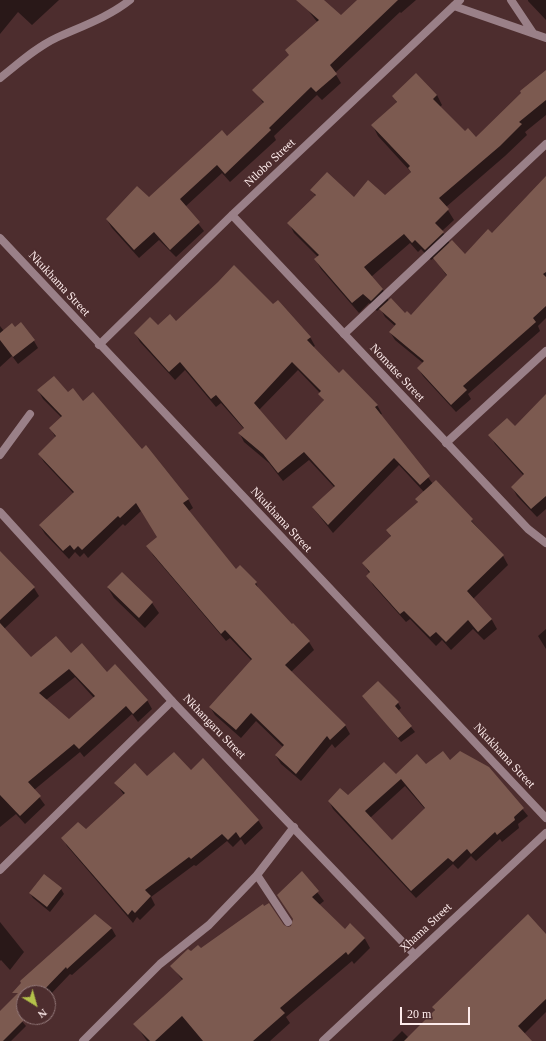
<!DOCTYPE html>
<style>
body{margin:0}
#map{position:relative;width:546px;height:1041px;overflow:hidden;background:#4d2d2e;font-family:"Times New Roman",serif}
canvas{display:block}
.north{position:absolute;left:16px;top:985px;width:40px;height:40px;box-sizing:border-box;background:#4d2d2e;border:1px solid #93797a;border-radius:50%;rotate:143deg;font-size:11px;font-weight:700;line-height:16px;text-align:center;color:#fdebeb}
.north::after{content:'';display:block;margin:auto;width:14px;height:18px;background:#b4c24a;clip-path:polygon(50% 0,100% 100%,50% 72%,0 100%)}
.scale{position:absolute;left:400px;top:1007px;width:70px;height:18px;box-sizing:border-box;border:2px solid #fdebeb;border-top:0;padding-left:5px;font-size:12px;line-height:14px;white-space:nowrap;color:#fdebeb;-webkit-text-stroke:3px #4d2d2e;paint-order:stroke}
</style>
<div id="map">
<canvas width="546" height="1041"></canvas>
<div class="north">N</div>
<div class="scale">20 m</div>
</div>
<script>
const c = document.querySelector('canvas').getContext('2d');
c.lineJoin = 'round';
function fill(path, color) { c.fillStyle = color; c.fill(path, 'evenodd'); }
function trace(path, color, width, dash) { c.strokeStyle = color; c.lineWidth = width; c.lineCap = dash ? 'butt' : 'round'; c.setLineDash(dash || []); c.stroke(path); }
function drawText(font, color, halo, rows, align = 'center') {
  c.font = font + ' "Times New Roman",serif'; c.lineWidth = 3.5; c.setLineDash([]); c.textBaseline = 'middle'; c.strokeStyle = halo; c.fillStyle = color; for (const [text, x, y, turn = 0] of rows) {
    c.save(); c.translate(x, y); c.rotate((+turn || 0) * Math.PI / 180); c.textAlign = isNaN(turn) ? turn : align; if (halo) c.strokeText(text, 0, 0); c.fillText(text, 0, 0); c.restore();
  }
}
fill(new Path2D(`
 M0,0H59L32,25L18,12L0,34Z
 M315,0H323L341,17L358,0H416L401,13L400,12L335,73L341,83L322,100L317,95L274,136L276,140L230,182L222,173L185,207L204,231L176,257L159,240L139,258L112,228L107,220L149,199L227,137L264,104L254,90L290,56L318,23L307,9Z
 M528,0H546V20L528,1Z
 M546,86V115L525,132L527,135L505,156L446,207L454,220L442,231L450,244L465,255L493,234L546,178V318L538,326L540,331L468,394L471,399L456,412L423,376L418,368L423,363L395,340L390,332L395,326L385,317L380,308L377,311L369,303L359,313L321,269L315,259L318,257L294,233L289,223L316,197L312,190L354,198L385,196L411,172L378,136L373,126L397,103L393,96L437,95L442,105L440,107L465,132L476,138ZM410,243L418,252L421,249L431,260L434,258L447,276L411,317L405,315L389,301L383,290L371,277Z
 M273,306L310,337L315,346L312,348L339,375L377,405L382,414L380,415L433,484L436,481L503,556L508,565L473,599L492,620L497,629L484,640L473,629L451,650L442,640L436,646L410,619L406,622L373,585L368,576L370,574L363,563L391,537L387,530L418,503L416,499L424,492L399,465L333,533L313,508L335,488L309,460L283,481L269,463L244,442L240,434L244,429L221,403L216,407L185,370L175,380L140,342L135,333L176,322ZM298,370L320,393L324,401L286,441L259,410Z
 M0,326L4,331L15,329L34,341L38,348L18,364L12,356L0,367Z
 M38,390L68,394L83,402L142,450L188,499L193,508L189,511L236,570L256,583L260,592L309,642L314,650L291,672L345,725L350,734L335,748L332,744L301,781L281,764L276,756L283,747L256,721L241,738L215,715L210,707L252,661L230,638L226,641L153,555L148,546L158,537L141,511L125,526L123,524L88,558L84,553L80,557L75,552L69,559L45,534L40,526L74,494L44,462L39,454L56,438L50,428L62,418L43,399Z
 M546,396V509L537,517L517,496L512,487L524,476L495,444L490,435L515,427Z
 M0,552L34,588L39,596L4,629L31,658L70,654L107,673L147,700L152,709L138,722L132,714L84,757L80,752L34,790L45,805L25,824L16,814L0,827ZM75,677L94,698L69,721L46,700Z
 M108,588L152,603L159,613L145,628L114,598Z
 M546,629V649L538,636Z
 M363,696L398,703L401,708L398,711L415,732L401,742Z
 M450,762L489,768L528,816L518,824L519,828L502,842L500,839L476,861L471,856L458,869L453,864L416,898L333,809L329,801L400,779L426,765ZM405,786L425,809L392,841L370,818Z
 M191,771L258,820L263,828L245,845L241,839L233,847L227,841L196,866L194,865L151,897L155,905L140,920L137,917L133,923L67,846L63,838L86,831L124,795L116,783Z
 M302,873L324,901L319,905L345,930L350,925L365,939L370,948L354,964L352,961L286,1017L290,1023L270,1041H147L135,1024L183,981L172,966L191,953L201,949L283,926L288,929L292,927L294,920L284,905Z
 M61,889L64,894L50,912L33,898L30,893Z
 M95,916L112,929L116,936L72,975L70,974L48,997V993H24V1000L17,990Z
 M0,922L24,952L10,970L1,960L0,961Z
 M546,936V1012L524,1034L530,1041H392L402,1031L409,1038L435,1012L433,1007Z
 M8,1005L26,1026L11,1041H0V1012Z`), '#0007');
fill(new Path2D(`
 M296,0H324L341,15L357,0H398L330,65L337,74L316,92L311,87L269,128L271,130L225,174L217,165L180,199L200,222L170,250L154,232L134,250L106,219L137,186L149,197L222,130L227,136L264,102L252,90L289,55L285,50L319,20Z
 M546,70V100L519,122L522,124L500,146L439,198L449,209L435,223L444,232L425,250L415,240L412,243L404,234L364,267L383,289L371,301L363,294L352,303L314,259L319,255L287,223L316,195L310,190L327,172L354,197L368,180L385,195L411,172L408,168L410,166L371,125L397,102L392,96L416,73L437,95L433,99L465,131L468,128L476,137L521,93L520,91Z
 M546,176V272L543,274L546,277V306L533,318L536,322L463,386L467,390L451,405L417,368L424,361L389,332L396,324L379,309L391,298L405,313L407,311L411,315L447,275L433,258L452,240L465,254L488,229L492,233Z
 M234,265L273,304L278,300L311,337L307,340L339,373L343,369L378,405L375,407L430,476L420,485L394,458L328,525L312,507L335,486L304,452L278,473L263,454L238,433L244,428L216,395L211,399L180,362L169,372L134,333L150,317L158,325L170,314L176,321L218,282ZM292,362L321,391L318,394L324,400L286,440L254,403Z
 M21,322L35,340L13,357L0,340V333L12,323L15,327Z
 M54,376L68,392L73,388L83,401L93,392L142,449L146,445L189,499L183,503L236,569L240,565L257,582L255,584L292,624L293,623L310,641L285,665L346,725L330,740L327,736L296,774L275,755L284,745L251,713L236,730L209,707L252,659L225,630L221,634L146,546L157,537L136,503L120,518L118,516L82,550L78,546L74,550L70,545L63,551L39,525L74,492L38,454L56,436L49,428L62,416L37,390Z
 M546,394V496L531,509L511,487L524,474L488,435L507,418L515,426Z
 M436,480L473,519L471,521L504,555L467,591L492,619L478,632L468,620L446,642L436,632L430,637L404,611L400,614L366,576L370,572L362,563L391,536L386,530L418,502L415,499Z
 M0,551L35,587L0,620Z
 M122,572L153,602L139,618L107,587Z
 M0,623L31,657L56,636L71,653L82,643L107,672L115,664L148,700L133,714L126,706L79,749L74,744L28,782L41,796L20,816L0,795ZM69,669L95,696L69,719L39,693Z
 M378,681L399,702L395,706L412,726L398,738L362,696Z
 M443,751L450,760L460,751L489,767L524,808L514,817L515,820L497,835L495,832L471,854L467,849L453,862L448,858L411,891L328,801L340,788L348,795L384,762L399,777L396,774L417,754L426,764ZM401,779L425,808L392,840L365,811Z
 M174,752L191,770L203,758L259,820L240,838L236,832L228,840L222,834L191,859L189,857L145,890L151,896L135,913L132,910L128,915L61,838L78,822L86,829L125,793L114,783L135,763L147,776Z
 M302,871L319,891L312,897L345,929L350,923L365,938L348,955L346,952L280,1008L285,1013L253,1041H203L182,1016L155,1041H150L133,1024L183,979L170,966L188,949L191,951L198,945L201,948L263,904L264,906L269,903L284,925L288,927L291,926L293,919L277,895Z
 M44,874L62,888L47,907L29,893Z
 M95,914L112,928L67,969L66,967L41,993H24V1020L3,1041H0V1011L18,993H12L21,983L20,981Z
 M528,914L546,934V999L518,1026L532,1041H404L435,1010L432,1007Z`), '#7c5a50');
trace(new Path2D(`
 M511,0L533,33
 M454,6L546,38
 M344,334L546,144
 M446,443L546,351
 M0,455L30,414
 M0,870L172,701
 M288,922L257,875L294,827
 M83,1041L160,964L209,925L257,875`), '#9a8088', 8);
trace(new Path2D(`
 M0,78C18,64 35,48 56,38C80,27 109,17 130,0
 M232,215L528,529L546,543
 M0,238L546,818
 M99,345L232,215L460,0
 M0,512L172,701L415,955
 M323,1041L546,833`), '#9a8088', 8);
drawText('12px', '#fdebeb', '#4d2d2e', [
 ["Ntlobo Street",270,163,-43],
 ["Nkukhama Street",59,284,47],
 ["Nomatse Street",397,373,47],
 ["Nkukhama Street",281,520,47],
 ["Nkhangaru Street",214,727,46],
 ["Nkukhama Street",504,756,47],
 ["Xhama Street",426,928,-43]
]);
</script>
